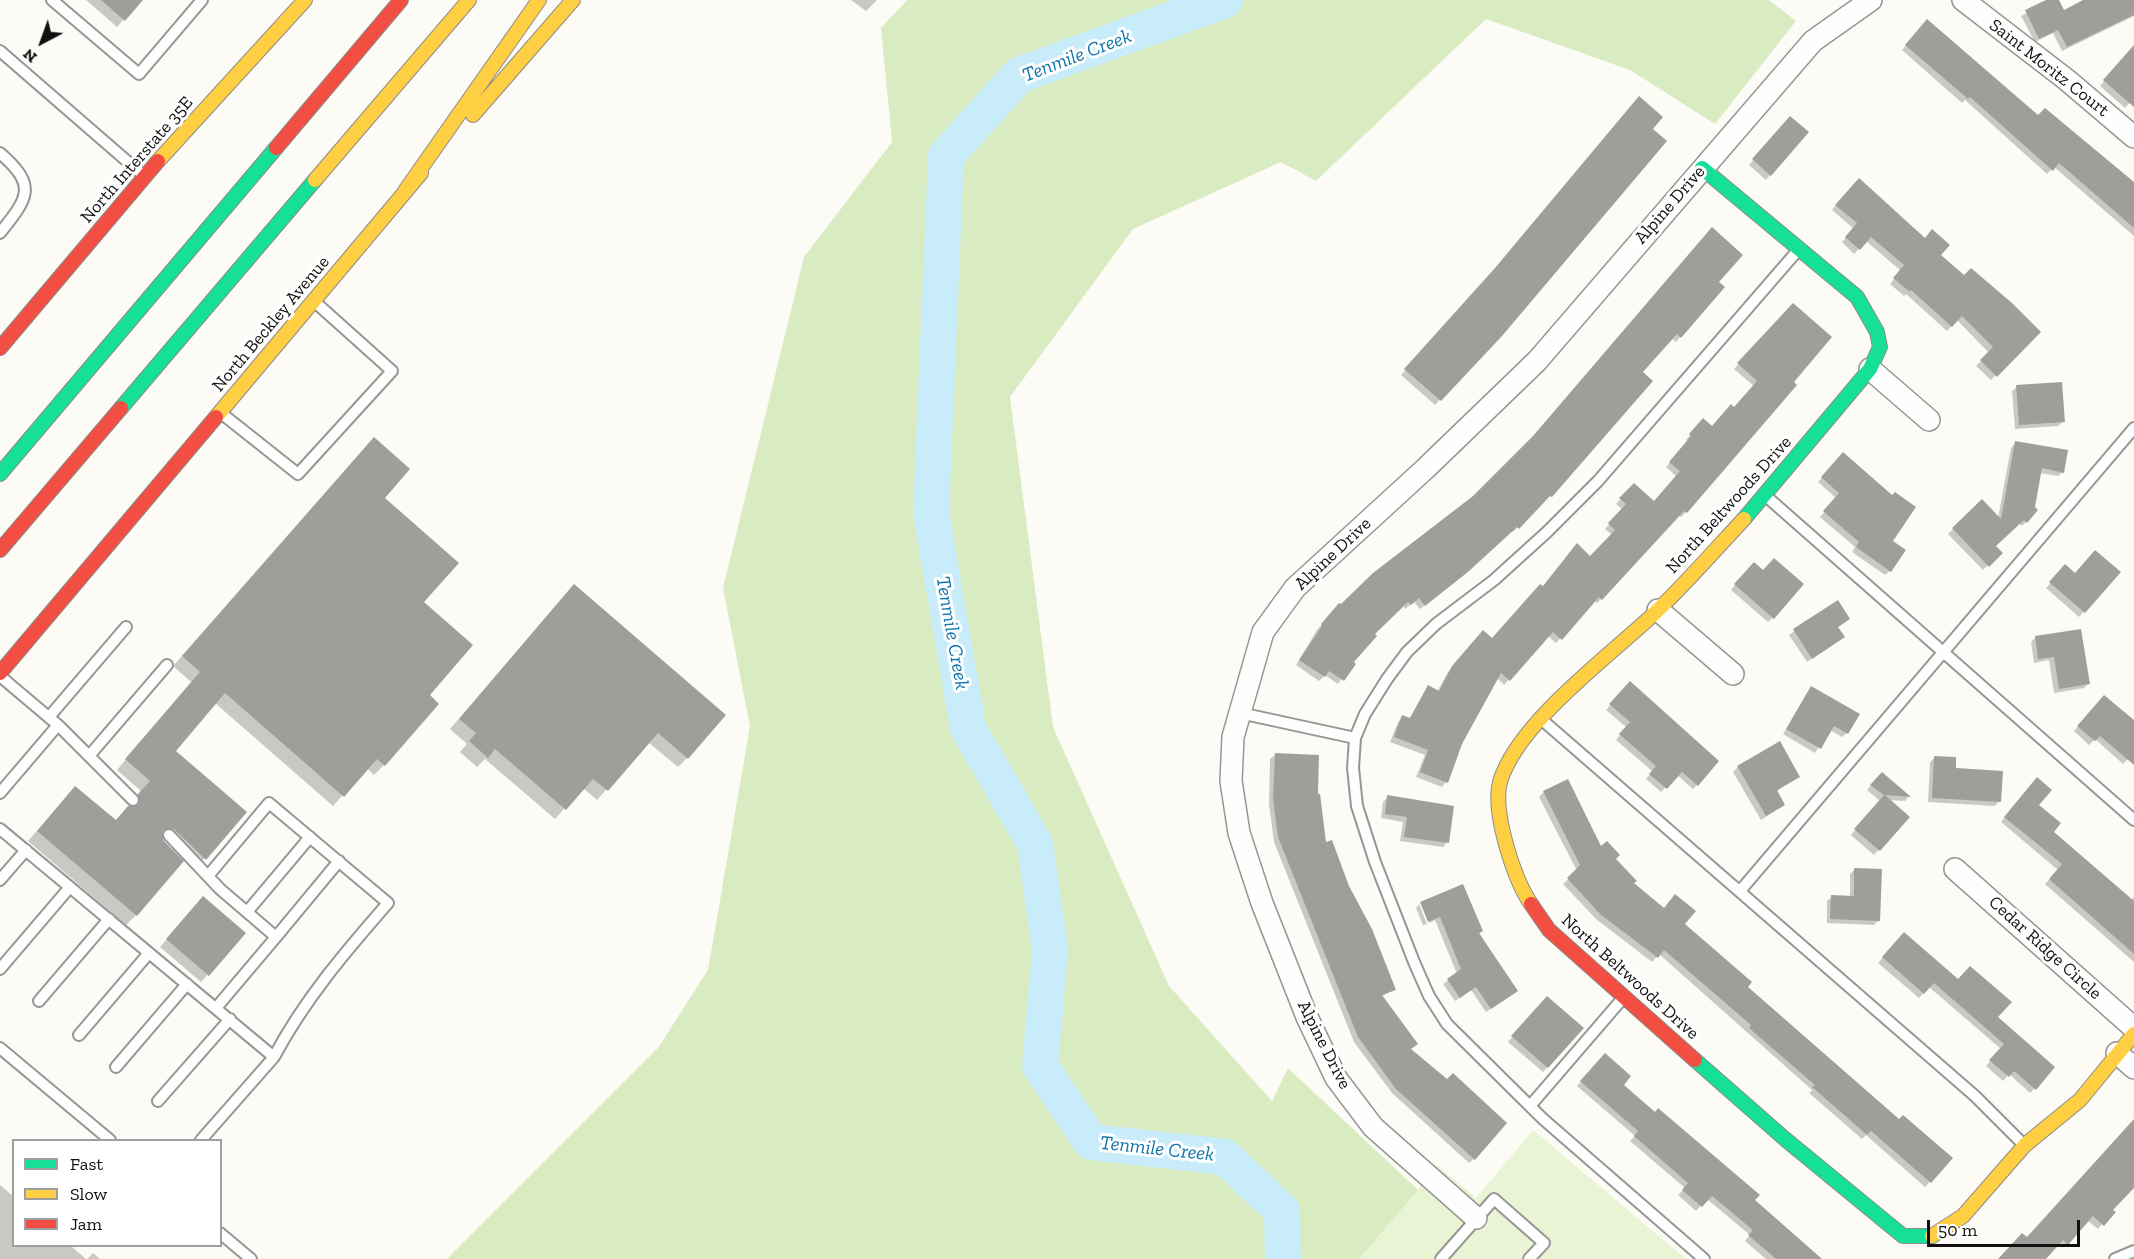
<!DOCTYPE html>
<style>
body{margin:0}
#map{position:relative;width:2134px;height:1259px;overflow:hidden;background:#fcfbf6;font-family:"Zilla Slab",serif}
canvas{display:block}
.legend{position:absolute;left:12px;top:1139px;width:210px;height:108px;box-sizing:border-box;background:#fff;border:2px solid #9f9f9f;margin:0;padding:8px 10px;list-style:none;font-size:18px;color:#101010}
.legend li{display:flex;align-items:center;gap:12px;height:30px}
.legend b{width:30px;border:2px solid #9f9f9f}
.north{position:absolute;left:12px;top:12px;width:60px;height:60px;-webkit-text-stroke:4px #fff;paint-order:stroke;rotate:221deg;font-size:16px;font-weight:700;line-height:24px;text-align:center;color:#101010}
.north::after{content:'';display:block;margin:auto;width:21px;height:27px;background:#101010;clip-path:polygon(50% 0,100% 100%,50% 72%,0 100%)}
.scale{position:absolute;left:1927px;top:1220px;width:153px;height:27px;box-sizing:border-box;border:3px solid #101010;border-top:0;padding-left:8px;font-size:18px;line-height:21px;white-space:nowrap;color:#101010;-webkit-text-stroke:4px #fff;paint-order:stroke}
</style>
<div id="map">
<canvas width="2134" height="1259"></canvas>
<ul class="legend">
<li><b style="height:8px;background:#16e098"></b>Fast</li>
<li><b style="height:8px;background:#ffcf43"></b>Slow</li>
<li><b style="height:8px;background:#f24e42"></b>Jam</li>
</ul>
<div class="north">N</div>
<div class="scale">50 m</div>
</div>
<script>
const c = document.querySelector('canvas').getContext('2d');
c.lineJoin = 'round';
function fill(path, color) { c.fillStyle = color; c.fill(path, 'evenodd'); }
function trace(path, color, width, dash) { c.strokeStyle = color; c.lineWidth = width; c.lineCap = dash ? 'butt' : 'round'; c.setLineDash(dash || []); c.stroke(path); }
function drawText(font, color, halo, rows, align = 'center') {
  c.font = font + ' "Zilla Slab",serif'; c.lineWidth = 6; c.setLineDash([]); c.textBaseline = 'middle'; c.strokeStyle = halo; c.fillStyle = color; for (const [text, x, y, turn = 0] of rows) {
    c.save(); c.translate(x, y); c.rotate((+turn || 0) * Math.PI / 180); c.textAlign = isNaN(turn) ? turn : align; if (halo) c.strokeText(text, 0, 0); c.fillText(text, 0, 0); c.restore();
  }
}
fill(new Path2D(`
 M1533,1130L1686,1259H1359L1438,1166L1476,1198Z`), '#e8f4d4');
fill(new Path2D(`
 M907,0H1769L1796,21L1715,124L1630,70L1486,19L1316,181L1281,162L1133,229L1010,397L1053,727L1169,986L1272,1101L1288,1068L1418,1190L1359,1259H447L658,1048L708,970L750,726L723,588L804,257L892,142L881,28Z`), '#d9ecc1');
fill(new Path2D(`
 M86,0H141L117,27Z
 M851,0H877L866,11Z
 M2049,0H2057L2063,12L2087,0H2134V16L2062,51L2053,33L2035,42L2021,16Z
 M1923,26L2038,117L2134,184V236L2054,167L2047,174L1965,100L1962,103L1902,50Z
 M2134,47V98L2125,108L2100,86Z
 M1786,122L1770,175L1766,180L1749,165Z
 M1650,129L1515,318L1435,405L1401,375L1491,275Z
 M1854,184L1964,277L2039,332L1991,380L1976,366L1989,353L1957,320L1947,331L1906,294L1904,296L1890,284L1901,271L1866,241L1854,254L1842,242L1854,229L1832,210Z
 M1717,282L1680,337L1676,342L1671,338L1641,373L1551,496L1544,499L1513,532L1512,531L1463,576L1420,609L1414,602L1405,609L1403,605L1373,634L1338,684L1325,675L1319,681L1296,665L1317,630L1335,609L1474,497Z
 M1793,305L1792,382L1795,385L1686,512L1681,517L1678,515L1601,599L1597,603L1594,600L1556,643L1548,636L1504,685L1497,678L1461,743L1446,782L1442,787L1416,777L1425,755L1390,742L1398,722L1403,717L1409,719L1429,687L1437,692L1448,672L1479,637L1492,640L1542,587L1590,558L1612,535L1605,529L1622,509L1616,504L1634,485L1654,503L1676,476L1666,467L1688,441L1686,440L1699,424L1712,427L1734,409L1754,386L1734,369Z
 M2017,387L2063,422L2058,426L2015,429L2012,391Z
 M2015,443L2063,472L2058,476L2040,473L2026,522L2022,526L2018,523L1994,546L2001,553L1983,570L1948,534L1982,501L1998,518L2011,448Z
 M364,449L422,603L428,695L384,765L374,775L367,768L333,806L215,703L173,751L245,812L195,869L165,840L136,915L126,925L28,841L66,798L115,822L129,807L141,791L117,770L191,682L173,666Z
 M1839,459L1891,541L1890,571L1885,575L1852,552L1855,547L1820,517L1836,498L1818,482Z
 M1749,568L1773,618L1768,622L1731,590Z
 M2061,571L2075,574L2119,572L2079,617L2046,588Z
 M564,596L687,758L678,767L648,742L597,800L583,788L555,819L485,759L477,767L460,752L467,744L450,729Z
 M1837,602L1849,619L1837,628L1843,637L1807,662L1789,635Z
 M2080,631L2089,683L2084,688L2054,693L2049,660L2034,663L2031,642L2035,638Z
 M1625,687L1697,785L1693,789L1677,775L1661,792L1646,779L1652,771L1616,740L1626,727L1606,710Z
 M1811,688L1847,733L1842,737L1830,730L1815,753L1783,734Z
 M2100,701L2134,722V752L2123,764L2095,739L2089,745L2074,731Z
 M1275,755L1317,796L1325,844L1348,886L1394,989L1381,997L1474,1159L1469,1163L1392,1093L1354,1042L1274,842L1269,804L1270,759Z
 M1935,757L1954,770L1999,801L1995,806L1928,802L1930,762Z
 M1738,767L1798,777L1776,792L1784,805L1761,820L1733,772Z
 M1877,778L1908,797L1905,801L1888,800L1908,817L1874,855L1851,835L1880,801L1867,790Z
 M2032,784L2037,805L2052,832L2131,900L2134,897V962L2045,884L2058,870L2001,822Z
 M1544,792L1614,859L1632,883L1683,924L1746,987L1899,1121L1951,1158L1925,1187L1866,1135L1862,1139L1809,1093L1812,1090L1659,954L1652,962L1596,919L1563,884L1577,871L1539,797Z
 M1388,797L1447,842L1443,847L1400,841L1403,822L1381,818L1383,802Z
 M1855,869L1879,920L1874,925L1827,923V901L1832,897L1850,898V874Z
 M1422,903L1482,931L1478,935L1512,995L1486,1012L1471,990L1455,1001L1443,984L1457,974L1435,920L1430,923Z
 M1419,904L1427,924L1423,925L1416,908Z
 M196,905L244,933L201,982L160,947Z
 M1899,939L1996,1018L2035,1088L2030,1093L2009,1074L2003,1081L1986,1066L2001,1049L1929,987L1919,998L1878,963Z
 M1542,1003L1581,1028L1543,1072L1508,1042Z
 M1600,1060L1622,1085L1822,1259H1766L1745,1241L1750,1235L1707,1199L1696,1211L1678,1195L1685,1188L1630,1141L1635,1136L1577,1086Z
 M2134,1132V1185L2111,1210L2114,1212L2098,1229L2087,1220L2063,1248L2058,1244L2044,1259H2000L2027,1239Z
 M0,1185L14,1197V1246H71L86,1259H0Z
 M93,1253L100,1259H87Z`), '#0003');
trace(new Path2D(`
 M1225,0L1019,75L946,156L931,513L968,728L1035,844L1050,949L1040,1066L1091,1142L1225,1157L1282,1211L1283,1259`), '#c8ecfa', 36);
fill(new Path2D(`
 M101,0H143L125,21Z
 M2046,0H2059L2064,10L2083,0H2134V15L2067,47L2058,30L2039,39L2025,10Z
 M1927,19L2038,115L2045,108L2134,182V228L2059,163L2053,171L1970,97L1968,99L1905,45Z
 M2134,45V107L2103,80Z
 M1639,96L1663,117L1653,129L1667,141L1502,336L1441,401L1404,369L1495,268Z
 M1790,116L1809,132L1771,176L1752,159Z
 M1859,178L1925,238L1932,229L1950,245L1941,255L1964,275L1971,268L2012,303L2041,332L1997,377L1980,360L1993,347L1962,316L1952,327L1911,290L1910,292L1893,278L1904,265L1871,237L1860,250L1845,237L1857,223L1835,205Z
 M1712,227L1743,255L1719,282L1725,287L1681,338L1677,334L1643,372L1653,381L1552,497L1550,496L1519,529L1517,527L1469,571L1425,606L1419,598L1411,605L1408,602L1375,634L1377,636L1354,662L1356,664L1344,681L1329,671L1325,677L1299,660L1322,626L1321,624L1339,603L1341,604L1373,573L1473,496L1533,436Z
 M1793,303L1832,337L1794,382L1797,385L1687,513L1684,511L1602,600L1599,597L1562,640L1553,632L1510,681L1501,673L1462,744L1448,783L1420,772L1428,750L1394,737L1402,715L1410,718L1428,685L1439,691L1452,666L1483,630L1492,638L1540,584L1543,586L1577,543L1590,556L1615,530L1608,523L1626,504L1619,498L1634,483L1654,501L1680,471L1669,462L1691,436L1689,434L1703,418L1712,426L1731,404L1734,407L1757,381L1737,363Z
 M2062,382L2065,422L2019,425L2016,385Z
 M374,437L410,469L385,498L459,563L424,602L473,645L430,695L439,704L385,766L377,759L344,797L225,693L176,751L247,812L206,860L174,829H164L162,833L163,840L184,861L137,916L37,831L75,786L116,820L128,806L139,805L138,794L150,781L125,759L200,672L182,656Z
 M2015,441L2068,450L2064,473L2042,468L2035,507L2038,510L2027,523L2024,520L1996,546L2003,553L1989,567L1952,528L1982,499L2001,519Z
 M1843,452L1892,495L1895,492L1916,507L1893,541L1906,550L1891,572L1856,547L1859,542L1823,511L1839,493L1821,477Z
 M2095,550L2121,572L2085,613L2049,582L2065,564L2075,573Z
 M1774,558L1804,584L1774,619L1734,584L1754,562L1763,570Z
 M574,584L726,715L688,759L658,733L608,791L593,779L566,810L495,749L488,758L469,741L476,733L459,719Z
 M1838,600L1850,619L1838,627L1845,637L1812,659L1793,629Z
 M2081,629L2090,684L2059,689L2054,657L2038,659L2035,636Z
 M1630,681L1719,761L1698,786L1682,772L1667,789L1649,774L1656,766L1619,734L1630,722L1609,704Z
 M1811,686L1860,714L1848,734L1834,726L1821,749L1786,729Z
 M2104,695L2134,720V765L2100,736L2095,741L2077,726Z
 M1780,741L1800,777L1777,790L1785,805L1766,816L1737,766Z
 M1275,753L1319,755L1318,794H1320L1326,842L1332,840L1349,886L1372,929L1396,990L1382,995L1418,1044L1411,1049L1447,1079L1453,1073L1507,1123L1475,1160L1396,1089L1358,1037L1278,837L1273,799Z
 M1934,756L1956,757V768L2003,771L2001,802L1932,798Z
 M1882,772L1911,797L1885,795L1910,817L1880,851L1854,829L1884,795L1870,785Z
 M2037,777L2052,790L2039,805L2061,823L2054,832L2134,901V954L2049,879L2062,864L2004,817Z
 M1568,779L1601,846L1607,841L1620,855L1616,859L1637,881L1634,883L1664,908L1675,894L1696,911L1685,924L1752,982L1748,987L1899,1119L1903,1115L1953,1158L1931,1183L1871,1131L1867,1135L1812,1087L1815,1085L1749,1028L1751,1025L1664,950L1658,958L1600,914L1567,878L1580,865L1543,791Z
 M1387,795L1454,806L1449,843L1404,837L1407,817L1385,814Z
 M1854,868L1882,869L1880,921L1830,919L1831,895L1854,896Z
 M1463,884L1483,931L1479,933L1518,991L1491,1009L1476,987L1460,998L1447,979L1461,969L1440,917L1428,922L1420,902Z
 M203,896L246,933L209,976L166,939Z
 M1904,932L1958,979L1970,966L2012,1002L1998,1017L2055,1067L2036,1090L2014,1071L2009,1077L1989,1060L2004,1044L1934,983L1924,994L1882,957Z
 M1547,996L1584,1028L1548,1068L1511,1036Z
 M1605,1053L1631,1076L1624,1085L1655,1112L1658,1108L1760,1195L1755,1200L1822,1259H1776L1748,1235L1753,1230L1712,1196L1702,1207L1682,1190L1688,1183L1634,1136L1638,1131L1580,1081Z
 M2134,1119V1188L2113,1210L2116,1212L2104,1226L2093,1216L2068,1245L2063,1240L2046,1259H1998L2022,1233L2027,1237Z`), '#a09e9b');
const lane = new Path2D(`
 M52,0L139,74L202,0
 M0,51L143,175
 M0,153C38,186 28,198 0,233
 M221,413L298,474L392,371L315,302
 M1767,497L2134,820
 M0,676L58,725L0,793
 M1240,713L1355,738
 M49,717L126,627
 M1541,719L1975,1096L2024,1145
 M58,725L133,800
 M89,756L167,665
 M0,829L274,1057L201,1140
 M169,835L220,889L276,937L216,1008
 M208,876L269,803L388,903C346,951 304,1000 274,1057
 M0,880L26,850
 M1740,891L2134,428
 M247,912L310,837
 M276,937L339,861
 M0,969L70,887
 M39,1001L109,919
 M79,1035L149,953
 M0,1048L110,1140
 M116,1067L187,984
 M158,1101L230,1019
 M1530,1106L1623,998
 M220,1233L251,1259
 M1441,1259L1494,1199L1544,1243L1529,1259
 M1704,1259L1543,1119L1447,1024L1429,996L1414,962L1375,862L1357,806L1353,768L1355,738L1365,714L1387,679L1407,652L1436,624L1494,580L1547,532L1598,481L1799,249
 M2115,1259L2134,1251`);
const street = new Path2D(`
 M1963,0L2067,80L2134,137
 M1870,369L1929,420
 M1658,610L1733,674
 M1955,869L2134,1028
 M2117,1053L2134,1068
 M1476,1218L1373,1127L1336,1078L1307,1017L1262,903L1239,833L1231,781L1233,737L1263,632L1295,588L1425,469L1537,361L1813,41L1871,0`);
const fast = new Path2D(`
 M1702,168L1857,297L1877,332L1880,347L1870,369L1744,519
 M121,408L315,180
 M0,474L276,148
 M1695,1060L1785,1139L1903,1236H1932`);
const slow = new Path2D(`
 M473,115L573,0
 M158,161L305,0
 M315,180L469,0
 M405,191L539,0
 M216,417L421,173
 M1531,904C1514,879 1492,812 1500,782C1517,723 1612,654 1656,612C1687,582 1715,550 1744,519
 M1932,1236L1963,1216L2025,1145L2080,1100L2134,1034`);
const jam = new Path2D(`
 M276,148L401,0
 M0,348L158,161
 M0,550L121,408
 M0,673L216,417
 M1531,904L1549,930L1695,1060`);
trace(lane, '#969694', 14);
trace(street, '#969694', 24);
trace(fast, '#8d8c8a', 16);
trace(slow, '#8d8c8a', 16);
trace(jam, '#8d8c8a', 16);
trace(lane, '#fffefe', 10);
trace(street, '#fffefe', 21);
trace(fast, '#16e098', 14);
trace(slow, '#ffcf43', 14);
trace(jam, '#f24e42', 14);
drawText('18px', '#101010', '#fff', [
 ["Saint Moritz Court",2049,68,38],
 ["North Interstate 35E",137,160,-49],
 ["Alpine Drive",1670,205,-49],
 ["North Beckley Avenue",271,324,-50],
 ["North Beltwoods Drive",1729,505,-48],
 ["Alpine Drive",1333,554,-43],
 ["Cedar Ridge Circle",2045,948,42],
 ["North Beltwoods Drive",1630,977,42],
 ["Alpine Drive",1324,1045,63]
]);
drawText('italic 20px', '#0c74ae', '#fff', [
 ["Tenmile Creek",1077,56,-21],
 ["Tenmile Creek",952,633,80],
 ["Tenmile Creek",1157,1149,6]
]);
</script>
